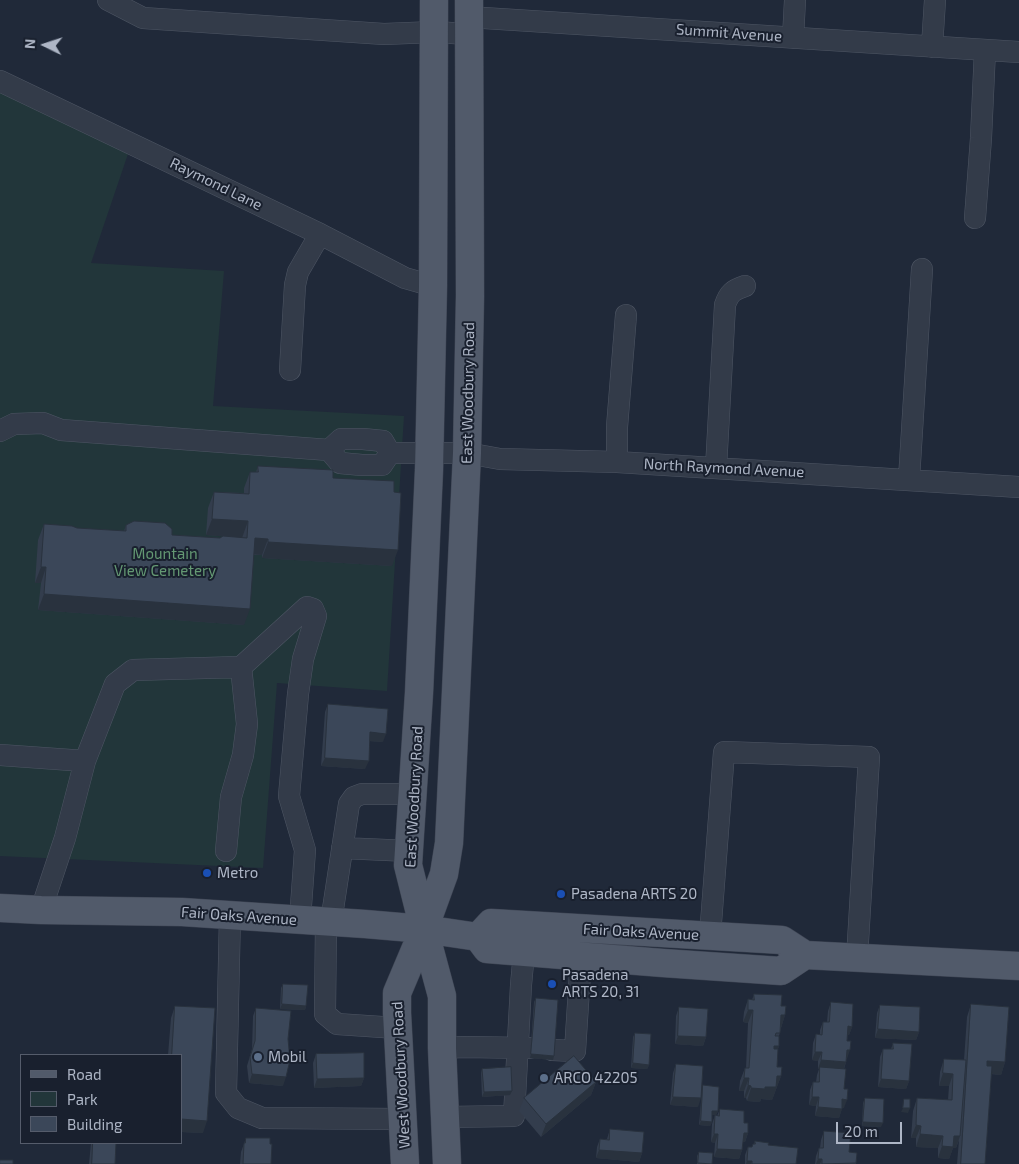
<!DOCTYPE html>
<style>
body{margin:0}
#map{position:relative;width:1019px;height:1164px;overflow:hidden;background:#202939;font-family:"Exo 2",sans-serif}
canvas{display:block}
.legend{position:absolute;left:20px;top:1054px;width:162px;height:90px;box-sizing:border-box;background:#19202e;border:1px solid #555c6b;margin:0;padding:6px 9px;list-style:none;font-size:15px;color:#aeb6c6}
.legend li{display:flex;align-items:center;gap:10px;height:25px}
.legend b{width:25px;border:1px solid #555c6b}
.north{position:absolute;left:20px;top:20px;width:50px;height:50px;-webkit-text-stroke:4px #19202e;paint-order:stroke;rotate:274deg;font-size:14px;font-weight:700;line-height:20px;text-align:center;color:#aeb6c6}
.north::after{content:'';display:block;margin:auto;width:18px;height:22px;background:#aeb6c6;clip-path:polygon(50% 0,100% 100%,50% 72%,0 100%)}
.scale{position:absolute;left:836px;top:1122px;width:66px;height:22px;box-sizing:border-box;border:2px solid #aeb6c6;border-top:0;padding-left:6px;font-size:15px;line-height:18px;white-space:nowrap;color:#aeb6c6;-webkit-text-stroke:4px #19202e;paint-order:stroke}
</style>
<div id="map">
<canvas width="1019" height="1164"></canvas>
<ul class="legend">
<li><b style="height:6px;background:#515a6a"></b>Road</li>
<li><b style="height:14px;background:#22363a"></b>Park</li>
<li><b style="height:14px;background:#3b4759"></b>Building</li>
</ul>
<div class="north">N</div>
<div class="scale">20 m</div>
</div>
<script>
const c = document.querySelector('canvas').getContext('2d');
c.lineJoin = 'round';
function fill(path, color) { c.fillStyle = color; c.fill(path, 'evenodd'); }
function trace(path, color, width, dash) { c.strokeStyle = color; c.lineWidth = width; c.lineCap = dash ? 'butt' : 'round'; c.setLineDash(dash || []); c.stroke(path); }
function drawText(font, color, halo, rows, align = 'center') {
  c.font = font + ' "Exo 2",sans-serif'; c.lineWidth = 4; c.setLineDash([]); c.textBaseline = 'middle'; c.strokeStyle = halo; c.fillStyle = color; for (const [text, x, y, turn = 0] of rows) {
    c.save(); c.translate(x, y); c.rotate((+turn || 0) * Math.PI / 180); c.textAlign = isNaN(turn) ? turn : align; if (halo) c.strokeText(text, 0, 0); c.fillText(text, 0, 0); c.restore();
  }
}
fill(new Path2D(`
 M0,89L130,148L91,263L224,271L213,406L404,416L387,691L277,683L263,868L0,856Z`), '#22363a');
const minor = new Path2D(`
 M108,0L143,18L384,34L434,32L469,34
 M468,17L1019,52
 M793,38L795,0
 M932,47L935,0
 M0,81L320,234L405,278L433,286
 M975,218L981,138L985,50
 M290,370L295,285L298,272L320,234
 M0,431L14,424L43,423L61,430L329,450L340,463L362,465H382L390,453
 M329,450L341,439H363L383,441L390,453
 M390,453H467L500,459L617,462L1019,487
 M617,462V427L626,315
 M716,468L725,305C729,293 733,290 745,286
 M909,479L922,269
 M0,755L85,761
 M342,848L409,851
 M226,851L231,797L243,755L247,724L241,667
 M41,910L65,838L85,761L115,684L133,670L241,667L307,607L313,609L316,616L303,659L298,694L289,796L305,850L300,920
 M230,915L226,1093L238,1108L262,1118L403,1119
 M326,922L325,1014L337,1024L397,1028
 M331,922L349,804L354,797L362,794H413
 M710,936L724,752L869,757L857,958
 M442,1048L464,1047L530,1048
 M552,1050L575,1051L581,957
 M445,1117L514,1116L521,985L524,952`);
const major = new Path2D(`
 M434,0L433,286L429,470L419,693L408,865L424,929L442,996V1048L447,1164
 M0,908L41,910L182,912L365,924L424,929L478,937L487,949L663,963L781,971L805,955
 M478,937L491,923L782,940L805,955L1019,966
 M405,1164L397,1013V993L424,929L444,874L449,843L467,453L470,296L469,0`);
trace(minor, '#4e5664', 22);
trace(major, '#3d4453', 29);
trace(minor, '#333b49', 21);
trace(major, '#515a6a', 28);
fill(new Path2D(`
 M258,466L333,478L392,566L262,558V555H253L244,625L38,610L41,583H35L38,540L44,524L77,528L124,531L126,525L172,535L220,538L223,536L206,535L208,508L214,492L244,493V488L250,472H256Z
 M328,704L383,742L370,741L365,769L321,766L325,712Z
 M283,984L306,1006L305,1010L280,1009L281,988Z
 M754,994L781,1006L785,1015L781,1028L779,1036V1046L778,1049L777,1067L781,1076L772,1100L761,1099L760,1102L747,1101L746,1098H744V1091H739L740,1081L745,1068H746L748,1023L743,1022L744,1012L748,999L752,1000Z
 M536,998L553,1060L530,1058L534,1002Z
 M831,1002L852,1027L849,1035H847V1059H846V1062L844,1069V1108H842L839,1118L815,1116L816,1106L809,1105L810,1090L813,1082H816L817,1075L819,1069H818V1061L812,1060L813,1043L816,1034H820V1030L823,1022H827L828,1011Z
 M971,1004L1005,1062L1001,1075L991,1074L985,1164H957L959,1140L956,1148H953L949,1159L938,1158V1148L916,1147V1138H911L913,1111L917,1098L948,1100L949,1086H939L940,1072L944,1059L964,1060L967,1017Z
 M880,1005L919,1032L916,1040L875,1038L877,1013Z
 M175,1006L203,1133L181,1132V1055H168L171,1018Z
 M679,1007L706,1037L703,1046L675,1044L676,1016Z
 M256,1008L283,1086L249,1083L247,1066L252,1049L253,1016Z
 M635,1033L649,1065L647,1069L631,1068L633,1037Z
 M893,1043L909,1081L906,1089L878,1087L880,1057L883,1049H891Z
 M316,1054L364,1078L361,1086L314,1088L313,1063Z
 M676,1064L698,1107L670,1105L673,1073Z
 M482,1069L510,1095L482,1097L481,1073Z
 M596,1082L591,1095L541,1137L519,1111L524,1098Z
 M703,1085L718,1111L716,1115H712V1122L710,1126L699,1125L702,1090Z
 M865,1098L881,1127L862,1126L863,1103Z
 M720,1109L744,1123L748,1133L745,1142H743L742,1150L739,1159L714,1157L715,1143L711,1142L712,1124L715,1115L717,1116Z
 M610,1129L642,1153L639,1162L596,1158L597,1147L600,1139H607Z
 M824,1131L849,1152L857,1153L856,1164H815L816,1156L819,1148H820L821,1140Z
 M246,1138L271,1164H240L241,1152Z
 M755,1141L768,1145L796,1164H745V1155L748,1147H752L753,1144H754Z
 M91,1143H116L115,1164H89Z
 M699,1152L713,1153L712,1164H697V1156Z`), '#333d4d');
fill(new Path2D(`
 M212,519L248,521L242,538L206,535Z
 M255,538L268,539L262,555L249,554Z
 M268,542L398,550L392,566L262,558Z
 M41,567H46L41,583H35Z
 M44,594L250,609L244,625L38,610Z
 M370,732L386,734L383,742L367,741Z
 M325,758L369,761L365,769L321,766Z
 M282,1004L306,1006L305,1010L280,1009Z
 M748,1010H753L748,1023L743,1022Z
 M781,1015H785L781,1028Z
 M848,1026L852,1027L849,1035H845Z
 M878,1029L919,1032L916,1040L875,1038Z
 M678,1036L706,1037L703,1046L675,1044Z
 M774,1046H779L774,1059Z
 M847,1050H850L847,1059L844,1058Z
 M815,1052H822L818,1061L812,1060Z
 M531,1054L554,1056L553,1060L530,1058Z
 M821,1060L846,1062L843,1070L820,1067L819,1069H818Z
 M987,1061L1005,1062L1001,1075L982,1073Z
 M633,1063L649,1065L647,1069L631,1068Z
 M943,1073L953,1074L949,1086H939Z
 M252,1074L286,1077L283,1086L249,1083Z
 M777,1076H781L772,1100L761,1099L760,1102L747,1101L751,1088L765,1087Z
 M364,1078L361,1086L314,1088L317,1079Z
 M744,1078H749L744,1091H739Z
 M881,1079L909,1081L906,1089L878,1087Z
 M596,1082L591,1095L541,1137L546,1124Z
 M748,1085L751,1086L746,1098H744Z
 M512,1091L510,1095L482,1097L484,1092Z
 M673,1097L701,1098L698,1107L670,1105Z
 M812,1097H819L816,1106L809,1105Z
 M842,1099L847,1100L844,1108H839Z
 M818,1107L842,1109L839,1118L815,1116Z
 M903,1108H910L908,1113L901,1112Z
 M712,1111H718L716,1115H711Z
 M181,1119L207,1121L203,1133L181,1132Z
 M701,1121L712,1122L710,1126L699,1125Z
 M863,1122L883,1123L881,1127L862,1126Z
 M916,1125L921,1126L916,1138H911Z
 M744,1133H748L745,1142H740Z
 M714,1134H718L715,1143L711,1142Z
 M920,1134L943,1136L938,1148L916,1147Z
 M954,1136H960L956,1148H953L949,1159L938,1158L942,1146Z
 M717,1149L742,1150L739,1159L714,1157Z
 M599,1150L642,1153L639,1162L596,1158Z
 M818,1159H822L820,1164H816Z
 M747,1161H752L751,1164H746Z`), '#29323e');
const building = new Path2D(`
 M258,466L333,470V478L394,481V492L401,493L398,550L268,542V539L255,538L250,609L44,594L46,567H41L44,524L72,526L77,528L126,531V525L134,521L165,523L172,529V535L220,538L223,536L247,538L248,521L212,519L214,492L249,494L250,472H258Z
 M328,704L388,709L386,734L370,732L369,761L325,758Z
 M283,984L308,985L306,1006L282,1004Z
 M754,994L782,995L781,1006H786L785,1015H781L780,1033H776L775,1036H779V1046H774V1049H778L777,1067H782L781,1076H777L776,1087H765V1089L751,1088V1086L748,1085L749,1078H744L745,1068H749L753,1010H748V999L754,1000Z
 M536,998L558,1000L554,1056L531,1054Z
 M831,1002L853,1004L852,1027L848,1026L847,1041H851L850,1050H847L846,1062L821,1060L822,1052H815L816,1034L822,1035L823,1022H829Z
 M971,1004L1009,1007L1005,1062L987,1061V1066H992L985,1164H961Z
 M880,1005L920,1007L919,1032L878,1029Z
 M175,1006L215,1008L207,1121L181,1119V1055H172Z
 M679,1007L708,1009L706,1037L678,1036Z
 M256,1008L291,1011L288,1039L290,1060L286,1077L252,1074L250,1057L255,1041Z
 M635,1033L651,1034L649,1065L633,1063Z
 M893,1043L912,1044L909,1081L881,1079L883,1049H893Z
 M364,1053V1078L317,1079L316,1054Z
 M574,1056L596,1082L546,1124L524,1098Z
 M944,1059L966,1060L960,1136H954L953,1147L942,1146L943,1136L920,1134L921,1126L916,1125L917,1098L952,1100L953,1074L943,1073Z
 M676,1064L703,1066L701,1098L673,1097Z
 M511,1067L512,1091L484,1092L482,1069Z
 M820,1067L846,1069L844,1089H848L847,1100L842,1099V1109L818,1107L819,1097H812L813,1082H819Z
 M703,1085L719,1087L718,1111H712V1122L701,1121Z
 M865,1098L884,1099L883,1123L863,1122Z
 M904,1099H910V1108H903Z
 M720,1109L744,1111V1123H748V1133H744L742,1150L717,1149L718,1134H714L715,1115L719,1116Z
 M610,1129L644,1132L642,1153L599,1150L600,1139L609,1140Z
 M824,1131L851,1133L849,1152L857,1153L856,1163L822,1164V1159H818L819,1148H823Z
 M246,1138H270V1144H272L271,1164H243L244,1143H245Z
 M755,1141L769,1143L768,1145L798,1148L796,1164H752V1161H747L748,1147H752L753,1144H755Z
 M93,1143H116L115,1164H92Z
 M699,1152L713,1153L712,1164L698,1163Z
 M0,1160H13V1164H0Z`);
fill(building, '#3b4759');
trace(building, '#29323e', 1);
for (const [x, y, r, color] of [
 [207,873,5,"#1a4fb4"],
 [561,894,5,"#1a4fb4"],
 [552,984,5,"#1a4fb4"],
 [258,1057,5,"#5c6f8a"],
 [544,1078,5,"#5c6f8a"]
]) { const dot = new Path2D(); dot.arc(x, y, r, 0, 2 * Math.PI); c.fillStyle = color; c.fill(dot); trace(dot, '#19202e', 2); }
drawText('15px', '#aeb6c6', '#19202e', [
 ["Summit Avenue",729,33,4],
 ["Raymond Lane",216,184,26],
 ["East Woodbury Road",468,393,-89],
 ["North Raymond Avenue",724,468,3],
 ["East Woodbury Road",414,797,-87],
 ["Fair Oaks Avenue",239,916,4],
 ["Fair Oaks Avenue",641,932,3],
 ["West Woodbury Road",401,1075,-93]
]);
drawText('15px', '#649873', '#19202e', [
 ["Mountain",165,554],
 ["View Cemetery",165,571]
]);
drawText('15px', '#aeb6c6', '#19202e', [
 ["Metro",217,873],
 ["Pasadena ARTS 20",571,894],
 ["Pasadena",562,975],
 ["ARTS 20, 31",562,992],
 ["Mobil",268,1057],
 ["ARCO 42205",554,1078]
], 'left');
</script>
